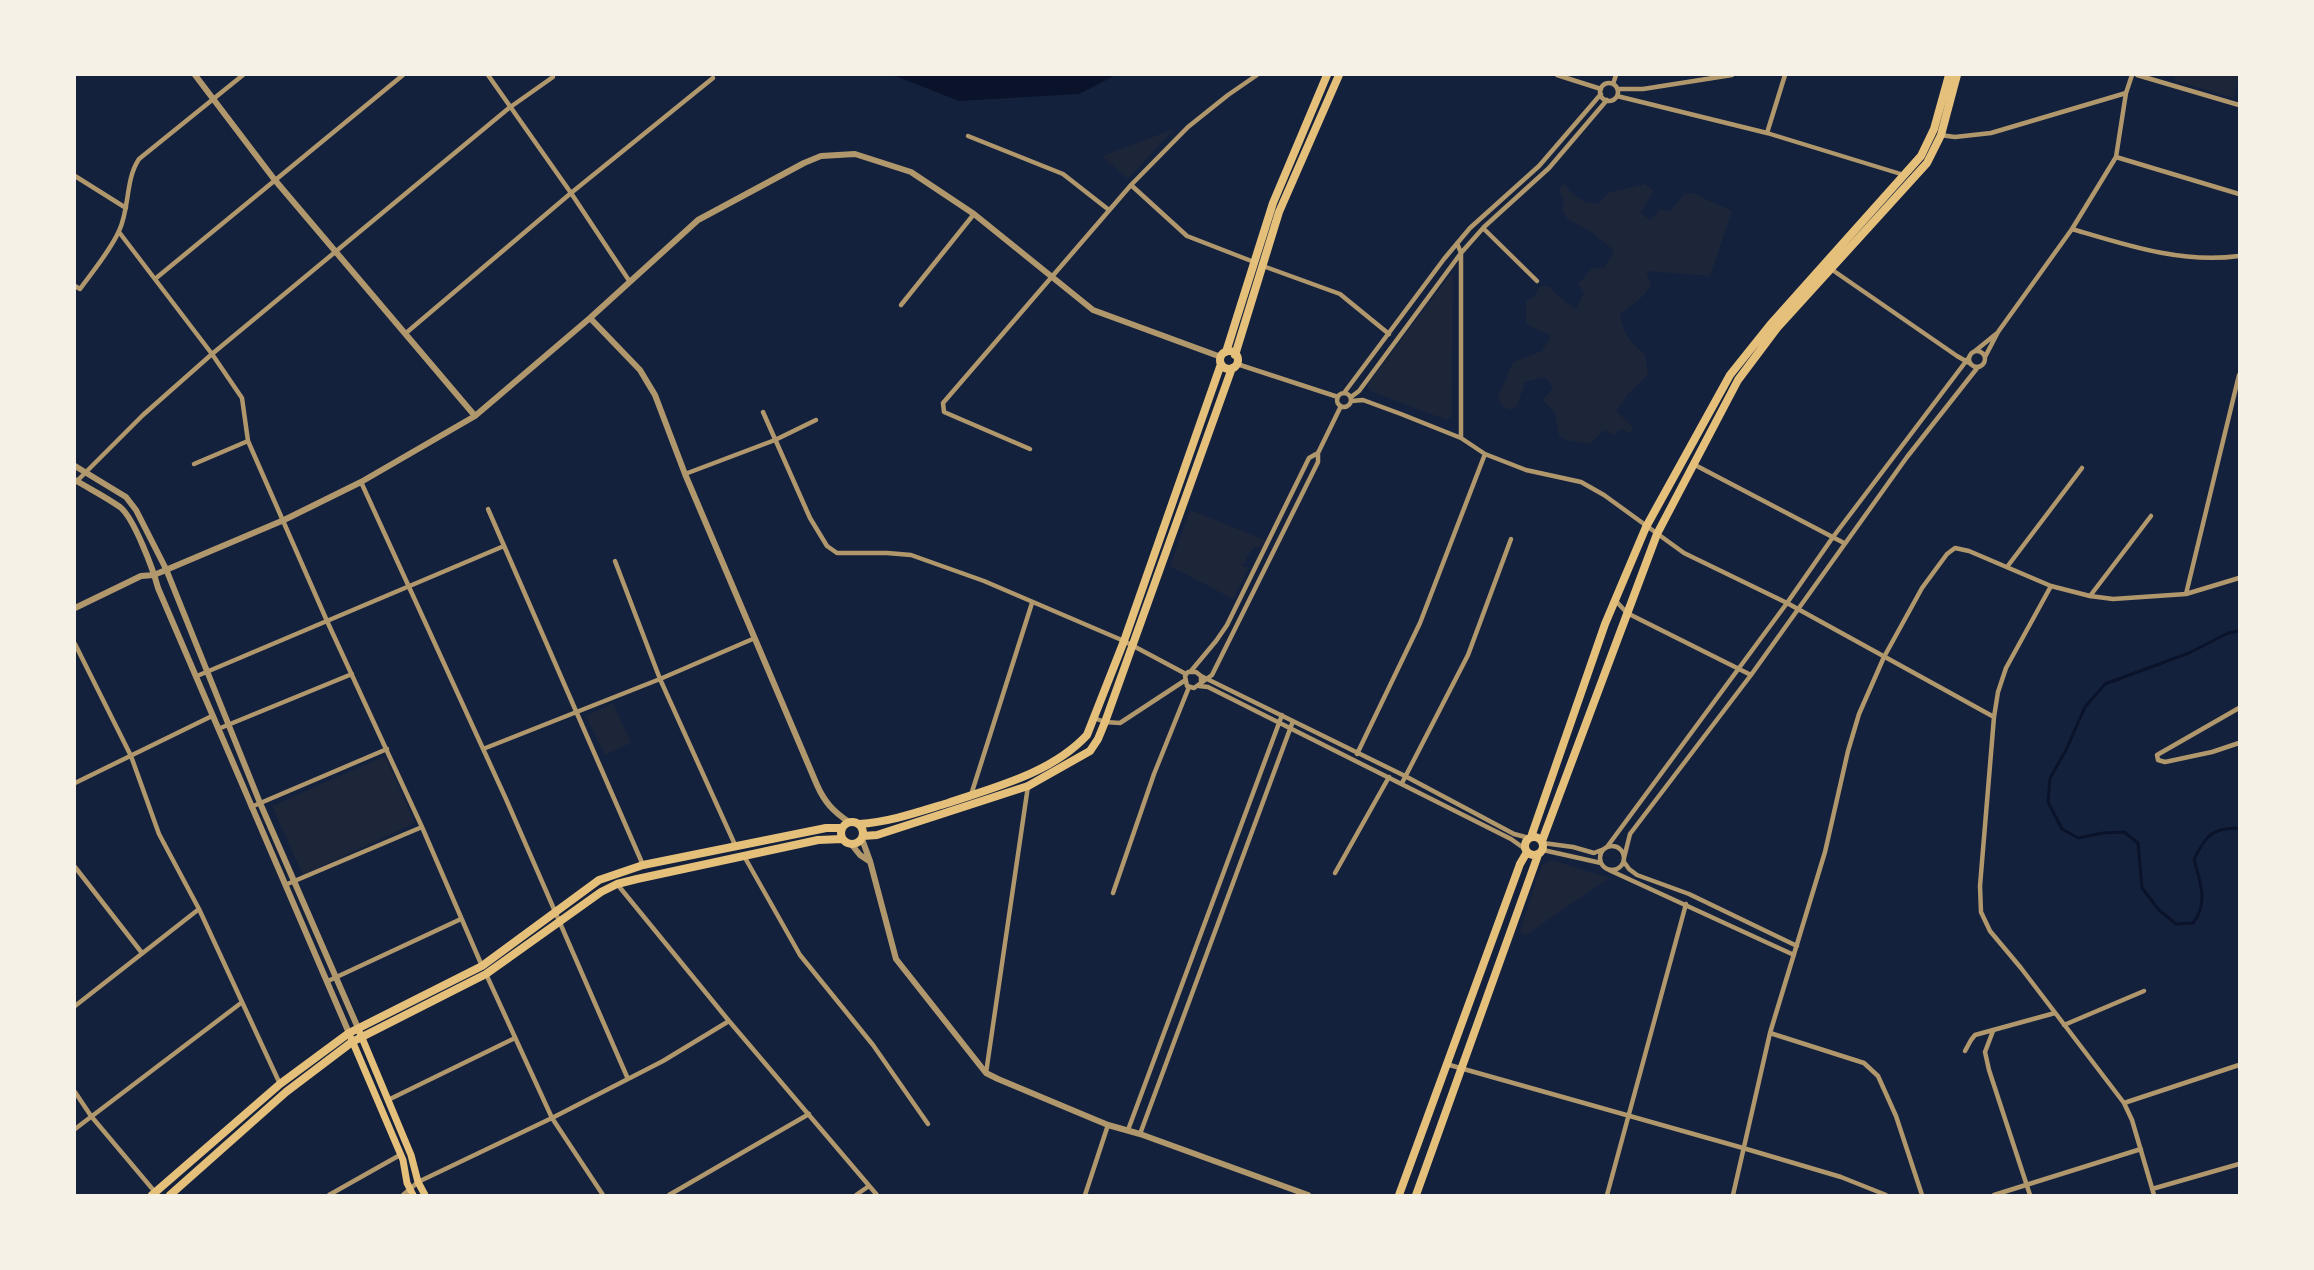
<!DOCTYPE html>
<style>
body{margin:0}
#map{position:relative;width:2314px;height:1270px;overflow:hidden;background:#14213d;font-family:"Noto Sans",sans-serif}
canvas{display:block}
.frame{position:absolute;inset:0;border:76px solid #f6f1e7;pointer-events:none}
</style>
<div id="map">
<canvas width="2314" height="1270"></canvas>
<div class="frame"></div>
</div>
<script>
const c = document.querySelector('canvas').getContext('2d');
c.lineJoin = 'round';
function fill(path, color) { c.fillStyle = color; c.fill(path, 'evenodd'); }
function trace(path, color, width, dash) { c.strokeStyle = color; c.lineWidth = width; c.lineCap = dash ? 'butt' : 'round'; c.setLineDash(dash || []); c.stroke(path); }
fill(new Path2D(`
 M2172,75H2239L2234,98L2176,81Z
 M1174,129L1128,179L1102,156Z
 M1564,184C1574,195 1584,206 1599,203L1608,193L1645,184L1654,191L1640,213L1650,220L1660,209L1670,212L1684,194L1692,193L1732,211L1710,276L1646,271L1651,285L1642,297L1620,314C1623,333 1629,342 1645,354L1648,375L1629,393L1616,411L1633,427L1630,433L1621,429L1614,435L1605,430L1589,444L1566,440L1559,436L1555,413L1543,400L1553,388L1545,377L1525,382L1517,406L1510,410L1501,405L1498,397L1513,362L1542,351L1551,336L1526,324V301L1534,296L1539,287L1548,286L1564,301L1576,309L1584,293L1578,284L1591,269L1605,267L1614,250L1590,231L1566,218L1562,209L1564,201L1559,189Z
 M1450,275L1453,276L1452,416L1447,420L1370,391L1368,384Z
 M1190,510L1265,540L1261,547H1254L1253,550H1250V554L1247,555L1245,563H1243V567H1249L1233,599L1170,566Z
 M613,703L631,743L605,755L586,716Z
 M385,756L415,823L303,875L272,806Z
 M1552,860L1609,878L1526,935L1520,931L1541,867L1546,862Z`), '#1d2539');
fill(new Path2D(`
 M893,75H1116L1079,94L959,101Z`), '#0b132b');
trace(new Path2D(`
 M2239,631L2228,633L2189,653L2105,684L2085,707L2066,750L2050,778L2048,802L2062,829L2078,838L2103,833L2124,832L2138,843L2142,888L2159,910L2176,924L2193,923C2209,903 2200,882 2194,859C2207,835 2211,828 2239,828`), '#0b132b', 3);
trace(new Path2D(`
 M1767,133L1904,175`), '#b1986c', 4);
trace(new Path2D(`
 M488,75L571,193L630,282
 M1557,75L1601,89
 M2137,75L2239,105
 M1600 92a9 9 0 1 1 18 0a9 9 0 1 1-18 0Z
 M1613,84L1616,75
 M1618,89H1643L1732,75
 M1617,96L1767,133L1785,75
 M1940,135L1955,137L1991,133L2126,93
 M968,136L1063,174L1109,210
 M2116,157L2239,194
 M75,176L126,208
 M1131,185L1187,236L1254,262
 M1483,228L1537,281
 M2072,229C2126,245 2182,264 2239,256
 M119,232L212,354L242,398L248,441L327,621L422,827L482,966
 M1457,243L1461,253V438
 M1263,266L1340,294L1389,334
 M1831,269L1957,356L1971,364
 M155,279L403,75
 M75,286L80,289C93,271 110,251 119,231C130,208 125,180 139,159L243,75
 M901,305L974,214
 M406,333L571,193L713,78
 M1975,351L1996,334
 M1969 359a8 8 0 1 1 16 0a8 8 0 1 1-16 0Z
 M1985,357L1998,332L2072,229L2116,157L2126,93L2132,75
 M1237,364L1338,397
 M1337 400a7 7 0 1 1 14 0a7 7 0 1 1-14 0Z
 M1344,393L1444,259L1470,228L1539,166L1601,94
 M1351,397L1359,391L1461,253L1484,227L1549,168L1607,100
 M1351,401L1363,400L1401,414L1461,438L1485,454L1526,470L1581,482L1604,495L1684,553L1787,603L1994,717
 M763,412L810,518L827,546L837,553H887L911,555L984,581L1124,641L1186,674
 M1030,449L944,412L943,403L1131,185L1188,127L1228,95L1257,75
 M194,464L248,441
 M1695,465L1844,543
 M685,474L775,440L816,420
 M77,481L143,415L212,354L509,108L553,77
 M361,482L506,799L628,1079
 M488,509L643,865
 M615,561L660,679L736,847
 M2007,567L2082,468
 M2051,586L2006,668L1998,692L1994,717L1980,886L1981,912L1990,931L2021,968L2124,1103L2132,1120L2154,1195
 M2186,594L2239,375
 M2090,596L2151,516
 M1615,600L1627,613L1751,675
 M75,644L131,756L159,834L199,909L280,1084
 M1191,671L1216,641L1227,625L1309,458L1318,453
 M197,676L504,546
 M1201,676L1405,776L1514,834L1529,838
 M1201,681V676L1196,672H1188L1185,676L1187,686L1194,688L1212,675L1318,462V453L1341,406
 M1199,686L1208,687L1511,839L1525,849
 M2239,708L2157,755L2158,760L2165,762L2212,752L2239,743
 M1094,718L1105,722L1120,723L1184,681
 M218,729L352,674
 M483,749L660,679L755,638
 M1357,754L1420,623L1485,454
 M75,783L212,716
 M1402,783L1468,655L1511,539
 M971,795L1032,603
 M251,807L387,749
 M1543,843L1573,847L1594,853L1604,849
 M1600 858a12 12 0 1 1 24 0a12 12 0 1 1-24 0Z
 M1607,847L1787,603L1833,537L1970,356
 M1543,850L1601,863
 M744,856L800,955L873,1045L928,1124
 M1624,858L1630,834L1751,675L1907,457L1978,367
 M1624,862L1629,869L1637,875L1689,894L1797,946
 M75,867L142,953
 M1609,870L1794,955
 M1335,873L1389,777
 M617,884L729,1021L877,1195
 M285,885L422,827
 M1113,893L1154,774L1189,687
 M486,974L552,1118L603,1195
 M328,981L461,919
 M75,1006L199,909
 M2064,1025L2144,991
 M1993,1031L1985,1052L1989,1070L2030,1195
 M1770,1033L1864,1063L1878,1076L1896,1116L1922,1195
 M1965,1051L1971,1040L1975,1035L2055,1013
 M1446,1064L1743,1148L1841,1177L1886,1195
 M986,1073L1028,786
 M75,1092L91,1116L155,1192
 M388,1100L515,1038
 M2124,1103L2239,1065
 M75,1129L241,1003
 M1128,1130L1282,715
 M1140,1134L1293,721
 M2152,1189L2239,1164
 M329,1195L400,1155
 M403,1195L418,1182L552,1118L663,1061L729,1021
 M669,1195L809,1114
 M856,1195L869,1186
 M1085,1195L1108,1125
 M1607,1195L1686,904
 M1733,1195L1770,1033L1825,852L1848,751L1859,714L1884,657L1922,588L1947,554L1955,548L1969,551L2051,586L2090,596L2113,599L2186,594L2239,578
 M1994,1195L2141,1149`), '#b1986c', 4.5);
trace(new Path2D(`
 M195,75L274,179L475,416
 M590,318L640,370L655,395L685,474L817,785C825,803 834,812 849,822
 M75,466L126,497L136,510L166,569L260,803L358,1028
 M75,480C90,489 106,497 120,507C134,518 153,569 158,588L349,1033
 M75,608L141,576L154,575L284,520L361,482L475,416L590,318L698,220L804,163L821,156L855,154L911,172L974,214L1093,310L1221,357
 M862,839L870,861L896,959L986,1073L998,1079L1108,1125L1140,1134L1308,1195
 M852,845L860,855L869,861`), '#b1986c', 6);
trace(new Path2D(`
 M360,1033L411,1155L418,1182L425,1195
 M351,1038L403,1160L407,1183L413,1195`), '#e5c07b', 7);
trace(new Path2D(`
 M1220 360a9 9 0 1 1 18 0a9 9 0 1 1-18 0Z
 M1226,352L1273,203L1327,75
 M1235,355L1279,212L1339,75
 M841 833a11 11 0 1 1 22 0a11 11 0 1 1-22 0Z
 M859,824C890,822 918,812 948,803C995,787 1052,773 1087,735L1124,641L1221,364
 M863,836L877,835L1028,786L1090,751L1098,739L1105,722L1232,368
 M1525 846a9 9 0 1 1 18 0a9 9 0 1 1-18 0Z
 M1531,837L1605,624L1646,527L1730,375L1770,325L1921,156L1934,129L1949,75
 M1542,841L1657,534L1738,380L1777,328L1927,163L1941,135L1957,75
 M152,1195L280,1084L349,1033L482,966L599,880L643,865L826,828H842
 M170,1195L286,1092L352,1042L486,974L601,892L617,884L637,879L818,840L842,839
 M1399,1195L1520,864L1527,852
 M1416,1195L1538,855`), '#e5c07b', 8);
</script>
